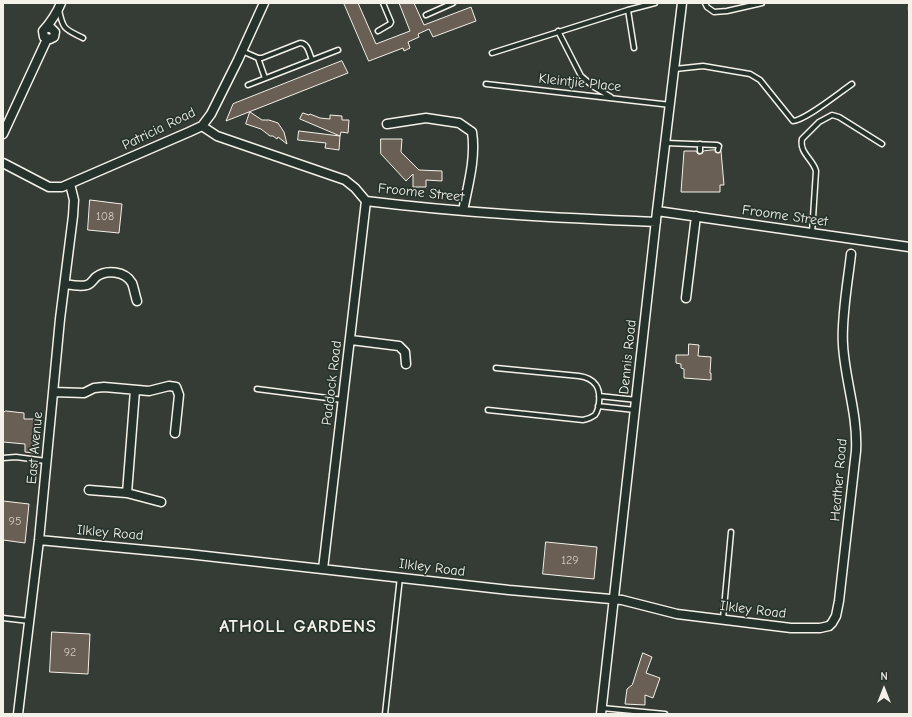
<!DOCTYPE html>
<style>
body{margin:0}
#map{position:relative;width:912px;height:717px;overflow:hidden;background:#343c35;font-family:"Comic Neue",sans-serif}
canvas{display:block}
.frame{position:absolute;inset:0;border:4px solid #f4f1e8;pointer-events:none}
.north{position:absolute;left:864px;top:669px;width:40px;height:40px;-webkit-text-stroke:3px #26332d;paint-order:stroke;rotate:0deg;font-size:11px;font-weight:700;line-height:16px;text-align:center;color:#f4f1e8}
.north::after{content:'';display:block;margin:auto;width:14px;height:18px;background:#f4f1e8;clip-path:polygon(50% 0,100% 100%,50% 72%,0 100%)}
</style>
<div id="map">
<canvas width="912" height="717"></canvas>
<div class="frame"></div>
<div class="north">N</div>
</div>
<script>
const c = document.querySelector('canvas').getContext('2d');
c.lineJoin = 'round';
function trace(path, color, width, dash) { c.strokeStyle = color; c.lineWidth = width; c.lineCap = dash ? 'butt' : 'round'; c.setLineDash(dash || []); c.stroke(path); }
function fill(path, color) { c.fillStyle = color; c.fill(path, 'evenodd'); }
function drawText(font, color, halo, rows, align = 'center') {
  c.font = font + ' "Comic Neue",sans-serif'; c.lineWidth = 3.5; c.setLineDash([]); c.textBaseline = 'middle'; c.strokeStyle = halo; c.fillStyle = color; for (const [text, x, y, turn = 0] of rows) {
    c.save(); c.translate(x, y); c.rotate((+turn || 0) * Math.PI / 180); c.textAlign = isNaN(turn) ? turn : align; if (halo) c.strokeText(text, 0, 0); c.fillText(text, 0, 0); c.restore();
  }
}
trace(new Path2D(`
 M909,7V10`), '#8fa2a2', 2.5);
const building = new Path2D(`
 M344,3H358L376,44L410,31L399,3H414L424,25L471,7L476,21L433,37L429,29L418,34L419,37L408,42L410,48L404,51L403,48L369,61Z
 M342,61L348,73L226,121L233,104Z
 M250,112L262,120H269L278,123L284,132L287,144L278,137L277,139L273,136H270L261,129L246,124Z
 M303,113L309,115L310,114L320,118L330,119V115L342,116V120H349L348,133L341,132L340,136L300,119Z
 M299,131L340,136L339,150L325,148L326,143L298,140Z
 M381,139H402L401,152L419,170L442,171V181L426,180V187H413V174L406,181L381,154Z
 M715,150L718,153L721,151L724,185H720V192H681L684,151H696L698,154H700L704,151Z
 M90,200L122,204L119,233L88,230Z
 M689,344L699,345L698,356L711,357L710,373H711V380L684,378V369L681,368V364L676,363V355H688Z
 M6,411L24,413V419H38L34,453L25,452V444L3,442V413Z
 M3,501L29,504L25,543L3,540Z
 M546,542L597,547L594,579L543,574Z
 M52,632L90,634L88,674L50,672Z
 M643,653L652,657L646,673L660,678L653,698L645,695V705L625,704L627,689L632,685Z`);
fill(building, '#6a5f54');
trace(building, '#f4f1e8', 1);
const service = new Path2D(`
 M705,3L707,7L714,12L727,11L762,3
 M59,10C63,30 65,29 83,38
 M628,10L634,48
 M426,15L453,3
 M378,31L390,24L391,22L383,3
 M558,31L581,76L594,87L611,97
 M242,51L258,58H262L300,43C308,43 309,53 312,60
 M492,53L628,10L655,3
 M258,58L265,78
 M675,69L703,66L750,74L760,80L793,121C806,120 840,92 852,84
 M486,84L671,105
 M248,85L338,50
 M666,143L717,145L719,146L718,150
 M700,144V151
 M812,233L816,171C813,159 799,153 802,139L819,122L832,115L839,117L882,144
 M257,389L343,400
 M599,396L637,400
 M598,406L635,410
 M488,410L583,420C588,419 591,418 595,415C600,408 601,392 596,385C592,379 586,377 579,376L496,368
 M3,458L16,457L46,461
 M3,618L29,621
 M723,619L731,532
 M602,708L665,714
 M385,714L400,577`);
const minor = new Path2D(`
 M48,28H51L55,32L54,37L50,39L44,37L43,31C51,22 56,15 61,3
 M387,124L426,118L459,123L472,132C476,158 468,185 463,211
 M202,126L217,136L345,180L355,188L366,201C462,213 559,218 656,222
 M3,134L47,39
 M3,163L49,187H62L189,132L202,126L211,114L238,60L264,3
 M657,211L909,247
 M65,284C71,285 80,287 87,285C91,284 93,280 96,277C106,269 125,271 132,283C134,288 135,295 137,301
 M686,298L696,216
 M351,340L399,346L405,352L406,364
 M53,392L84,393L94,388L104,387L149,391L169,386L176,387L179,395L175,433
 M89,490L127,493L161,502
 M127,493L135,390
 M39,540L188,554L509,590L622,600L677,614L791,628H820L829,626L832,623L836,616L839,601L856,451C858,415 845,380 843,345C841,318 848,282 851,254
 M323,569L366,201
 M18,714L39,540L60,319L73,216L74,200L70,184
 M601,714L657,211L682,3`);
trace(service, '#f4f1e8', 7);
trace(minor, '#f4f1e8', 11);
trace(service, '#26332d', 4);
trace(minor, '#26332d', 8);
drawText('12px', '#d2ccc3', null, [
 ["108",105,217],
 ["95",15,522],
 ["129",570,561],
 ["92",70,653]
]);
drawText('14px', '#f4f1e8', '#26332d', [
 ["Kleintjie Place",580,83,6],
 ["Patricia Road",159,129,-26],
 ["Froome Street",421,193,6],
 ["Froome Street",785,216,8],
 ["Dennis Road",628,357,-84],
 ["Paddock Road",332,383,-83],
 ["East Avenue",35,448,-85],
 ["Heather Road",839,480,-85],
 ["Ilkley Road",110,533,5],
 ["Ilkley Road",432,568,7],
 ["Ilkley Road",753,610,7]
]);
c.letterSpacing = '1px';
drawText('bold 18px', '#f4f1e8', '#26332d', [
 ["ATHOLL GARDENS",298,627]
]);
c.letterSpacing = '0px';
</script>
